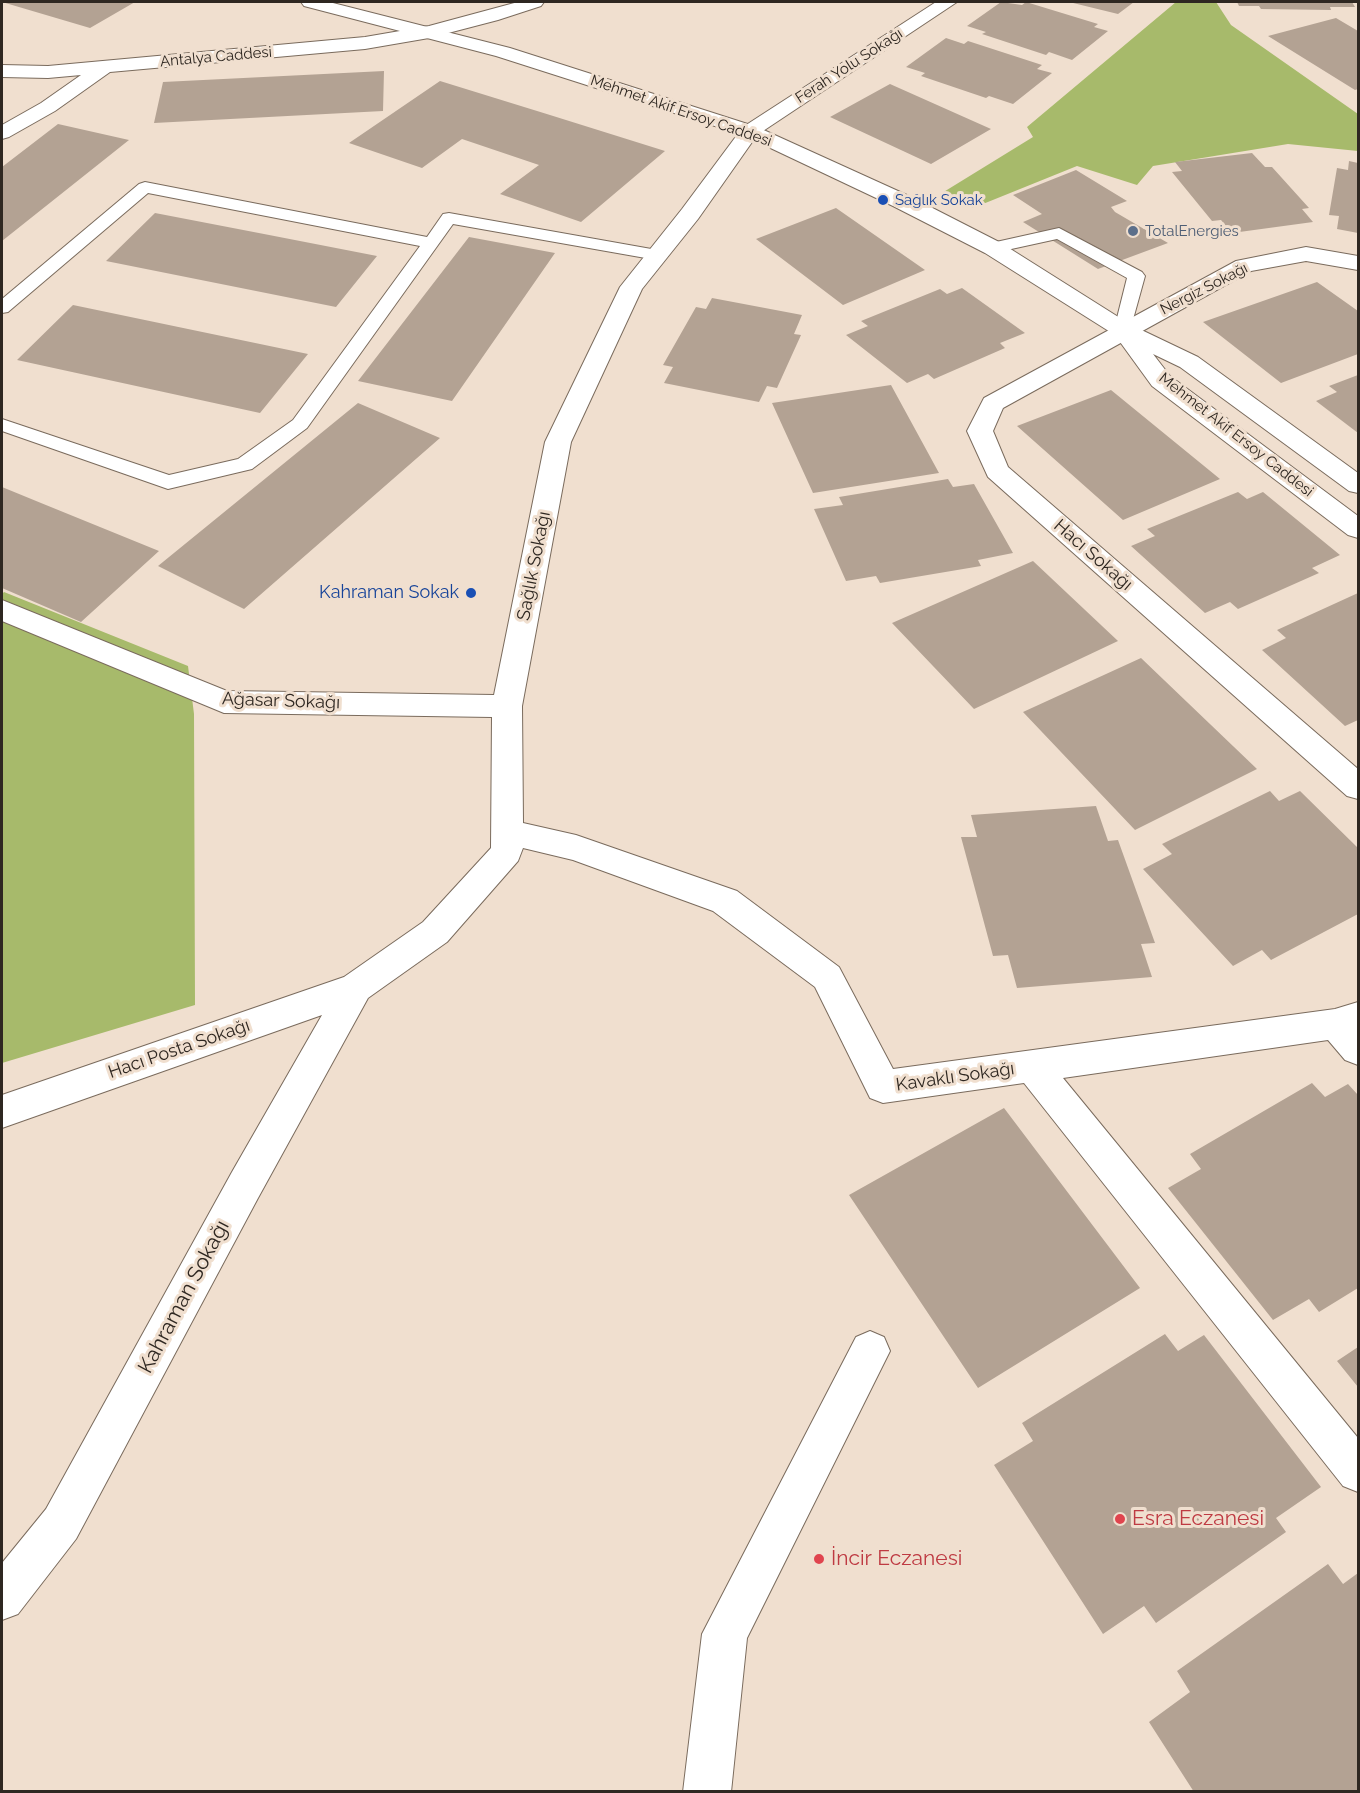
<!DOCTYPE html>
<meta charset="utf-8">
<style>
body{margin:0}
#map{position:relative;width:1360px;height:1793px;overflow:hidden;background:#f0dfcf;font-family:Raleway,sans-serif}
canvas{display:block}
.frame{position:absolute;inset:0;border:3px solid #2e2721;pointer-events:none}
</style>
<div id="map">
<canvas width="1360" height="1793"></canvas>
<div class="frame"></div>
</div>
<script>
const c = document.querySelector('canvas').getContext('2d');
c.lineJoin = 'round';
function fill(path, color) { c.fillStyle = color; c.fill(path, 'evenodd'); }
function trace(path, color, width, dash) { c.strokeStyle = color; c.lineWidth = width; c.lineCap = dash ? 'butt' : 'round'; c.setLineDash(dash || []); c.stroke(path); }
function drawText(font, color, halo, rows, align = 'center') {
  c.font = font + ' Raleway,sans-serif'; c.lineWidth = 6; c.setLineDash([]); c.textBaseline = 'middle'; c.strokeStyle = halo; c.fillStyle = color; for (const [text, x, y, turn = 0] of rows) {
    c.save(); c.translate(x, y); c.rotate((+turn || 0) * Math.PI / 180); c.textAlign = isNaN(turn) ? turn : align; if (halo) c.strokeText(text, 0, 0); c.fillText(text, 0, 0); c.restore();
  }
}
fill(new Path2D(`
 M1176,2H1216L1231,25L1358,114V151L1288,144L1153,166L1137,185L1077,166L973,208L942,193L1033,137L1027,127Z
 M4,592L188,666L194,714L195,1005L2,1063V594Z`), '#a7ba6b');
fill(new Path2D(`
 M2,2H135L90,28Z
 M1001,2L1022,5L1026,2L1098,24L1094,27L1108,31L1072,60L1049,52L1046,55L982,34L986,32L967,26Z
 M1069,2H1134L1118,14Z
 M1237,2H1352L1355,7H1330L1331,10L1261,9L1259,6H1239Z
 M1336,18L1358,31V89L1355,90L1268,36Z
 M946,38L964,44L968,41L1042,65L1037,69L1052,73L1013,104L989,96L986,98L921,76L925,73L906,67Z
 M384,71L383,111L154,123L163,82Z
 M440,81L550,115L665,151L581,222L500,194L539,165L462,139L422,168L349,143Z
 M890,84L991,129L931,164L830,117Z
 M58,124L129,140L2,241V167Z
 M1252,153L1265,167H1272L1309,208L1302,209L1313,222L1232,233L1221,220L1212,221L1172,172L1182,171L1175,162Z
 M1349,161L1358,163V233L1337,229L1339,216L1329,215L1337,168L1348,170Z
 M1076,170L1127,201L1111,207L1115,212L1168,243L1098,269L1023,222L1042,214L1013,195Z
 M836,208L925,270L843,305L756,239Z
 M155,213L264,234L377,256L336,307L106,261Z
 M469,237L555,253L452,401L358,381Z
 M1317,282L1358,311V354L1281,383L1203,322Z
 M962,288L1025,333L1000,343L1005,348L934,379L928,374L907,383L846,335L868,326L861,321L940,289L947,294Z
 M712,298L802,315L794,334L801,335L777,388L767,386L759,402L664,383L673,367L663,365L696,307L706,309Z
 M73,305L188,329L308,354L260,413L17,360Z
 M1358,375V433L1316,401L1337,392L1329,386Z
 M891,385L939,473L813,493L772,403Z
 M1111,390L1220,479L1123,520L1017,426Z
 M358,403L440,438L244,609L158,566Z
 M948,479L953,487L974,484L1013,553L978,560L981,566L880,583L876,576L846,581L814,509L843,505L839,497Z
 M2,487L41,503L159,551L81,622L2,588Z
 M1238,492L1247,499L1263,492L1340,555L1312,568L1319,573L1238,609L1230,602L1205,613L1131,546L1155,536L1147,529Z
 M1033,561L1118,641L974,709L892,623Z
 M1358,593V720L1345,726L1262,650L1286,638L1277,630Z
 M1141,658L1257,769L1135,830L1023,712Z
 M1270,791L1279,801L1300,791L1358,848V914L1271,960L1262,950L1233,966L1143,869L1172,854L1162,844Z
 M1096,806L1108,841L1118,840L1155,943L1141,944L1152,977L1017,988L1008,955L993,956L961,837H977L971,815Z
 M1312,1083L1325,1097L1348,1084L1358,1095V1288L1319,1312L1309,1299L1273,1320L1168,1188L1201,1169L1190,1154Z
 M1004,1108L1140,1288L978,1388L849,1195Z
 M1165,1334L1178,1351L1204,1335L1321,1487L1276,1518L1286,1532L1156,1623L1144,1606L1103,1634L994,1465L1033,1441L1022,1423Z
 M1358,1347V1387L1337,1361Z
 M1328,1564L1343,1584L1358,1573V1792H1194L1149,1722L1190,1692L1177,1671Z`), '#b3a293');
const service = new Path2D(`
 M145,182L427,237L443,214L449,213L657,250L663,251L666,255L663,259L657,260L453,224L307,428L252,469L168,489L2,431V419L169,475L238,459L293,420L420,246L148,193L8,312L2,313V299L139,184Z
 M1059,228L1142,272L1145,276L1129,334H1117L1114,330L1127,278L1057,239L993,253L987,252L984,248L987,244Z`);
const minor = new Path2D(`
 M518,2H544L541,6L498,20L429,38L365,49L110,72L55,111L9,137L2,139V125L41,103L81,75L48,78L2,77V65L48,66L365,37L429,26Z
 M936,2H957L757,135L698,219L642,289L571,442L522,706L523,823L576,835L737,891L839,967L893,1069L1335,1009L1358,1002V1065L1345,1060L1328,1040L1063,1078L1358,1438V1492L1343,1486L1024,1083L883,1103L870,1098L815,987L713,911L573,860L523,848L518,861L447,942L368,998L258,1198L76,1539L18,1614L2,1620V1563L46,1509L232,1172L322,1015L2,1128V1095L344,977L423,922L491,848L492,717L224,713L2,621V600L227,691L494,695L545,442L620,287L682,209L743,127Z
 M1306,247L1358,256V270L1306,261L1251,271L1003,408L993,431L1008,467L1358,769V799L1347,796L988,477L967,431L984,398L1236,261Z
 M870,1331L884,1337L890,1351L747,1638L731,1792H683L702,1634L856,1337Z`);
const secondary = new Path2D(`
 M301,2H329L510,48L757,127L909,196L1001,243L1131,325L1198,357L1358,473V493L1349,491L1180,367L1153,354L1170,376L1358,516V538L1348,535L1152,386L1115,335L985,253L893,206L743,135L496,56L304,6Z`);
trace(service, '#7a6b5d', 2);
trace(minor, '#7a6b5d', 2);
trace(secondary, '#7a6b5d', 2);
fill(service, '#fff');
fill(minor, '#fff');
fill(secondary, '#fff');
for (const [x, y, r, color] of [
 [883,200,6,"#1a4fb4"],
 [1133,231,6,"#5c6f8a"],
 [471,593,6,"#1a4fb4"],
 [1120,1519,6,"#e0444e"],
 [819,1559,6,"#e0444e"]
]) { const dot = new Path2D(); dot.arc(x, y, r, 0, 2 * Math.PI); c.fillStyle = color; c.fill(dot); trace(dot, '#f0dfcf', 2); }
drawText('15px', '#2e2721', '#f0dfcf', [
 ["Antalya Caddesi",216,57,-5],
 ["Ferah Yolu Sokağı",849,66,-33],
 ["Mehmet Akif Ersoy Caddesi",681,111,19],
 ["Nergiz Sokağı",1204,289,-27],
 ["Mehmet Akif Ersoy Caddesi",1236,435,38]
]);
drawText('15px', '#164399', '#f0dfcf', [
 ["Sağlık Sokak",895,200]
], 'left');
drawText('15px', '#4e5e75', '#f0dfcf', [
 ["TotalEnergies",1145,231]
], 'left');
drawText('18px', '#2e2721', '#f0dfcf', [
 ["Hacı Sokağı",1093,555,41],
 ["Sağlık Sokağı",534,566,-79],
 ["Ağasar Sokağı",281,701,2],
 ["Hacı Posta Sokağı",179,1049,-19],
 ["Kavaklı Sokağı",955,1077,-8]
]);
drawText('18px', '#164399', '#f0dfcf', [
 ["Kahraman Sokak",459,593]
], 'right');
drawText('21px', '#2e2721', '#f0dfcf', [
 ["Kahraman Sokağı",184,1297,-62]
]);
drawText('21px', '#be3a42', '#f0dfcf', [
 ["Esra Eczanesi",1132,1519],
 ["İncir Eczanesi",831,1559]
], 'left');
</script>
